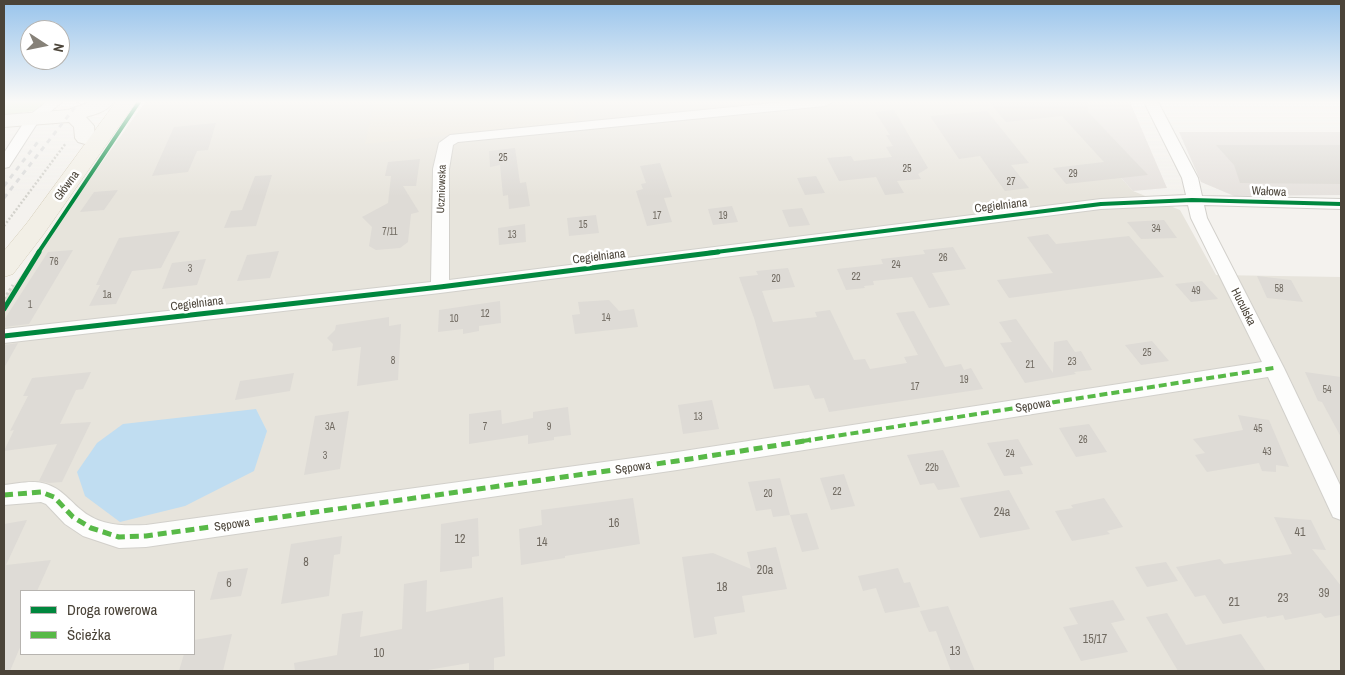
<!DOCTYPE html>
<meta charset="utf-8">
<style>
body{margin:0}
#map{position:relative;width:1345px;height:675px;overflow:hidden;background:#f4f2ee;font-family:"Archivo Narrow",sans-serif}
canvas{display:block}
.frame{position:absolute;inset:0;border:5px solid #4b4439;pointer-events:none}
.legend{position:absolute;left:20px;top:590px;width:175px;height:65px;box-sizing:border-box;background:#fff;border:1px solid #b7b4b0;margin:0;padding:6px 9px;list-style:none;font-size:15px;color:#4b4439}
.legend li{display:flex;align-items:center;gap:10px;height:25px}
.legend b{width:25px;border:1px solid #b7b4b0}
.north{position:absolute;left:20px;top:20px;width:50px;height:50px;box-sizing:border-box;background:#fff;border:1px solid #b7b4b0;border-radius:50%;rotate:101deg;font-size:14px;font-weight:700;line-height:20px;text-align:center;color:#4b4439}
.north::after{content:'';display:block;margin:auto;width:18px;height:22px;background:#868178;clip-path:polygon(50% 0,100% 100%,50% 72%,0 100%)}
</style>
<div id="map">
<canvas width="1345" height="675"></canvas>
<div class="frame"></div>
<ul class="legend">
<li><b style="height:6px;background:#00873e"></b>Droga rowerowa</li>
<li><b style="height:6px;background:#58b947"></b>Ścieżka</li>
</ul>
<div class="north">N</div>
</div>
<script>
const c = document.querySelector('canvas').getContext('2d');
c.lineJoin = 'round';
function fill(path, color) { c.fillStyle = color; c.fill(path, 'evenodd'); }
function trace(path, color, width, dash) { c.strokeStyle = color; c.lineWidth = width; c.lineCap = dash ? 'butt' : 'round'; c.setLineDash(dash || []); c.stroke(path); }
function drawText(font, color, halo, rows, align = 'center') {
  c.font = font + ' "Archivo Narrow",sans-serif'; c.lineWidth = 5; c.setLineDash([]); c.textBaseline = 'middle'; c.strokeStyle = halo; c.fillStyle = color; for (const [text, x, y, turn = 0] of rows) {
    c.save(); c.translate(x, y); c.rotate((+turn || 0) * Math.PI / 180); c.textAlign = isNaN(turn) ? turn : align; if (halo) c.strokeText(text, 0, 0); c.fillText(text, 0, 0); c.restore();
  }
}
fill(new Path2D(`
 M145,102H1052L1133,191L1180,210L1216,275L1341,277V671H4V299ZM21,591H194V654H21Z`), '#e7e4dc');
fill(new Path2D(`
 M1052,102H1130L1167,188L1133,191Z
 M1179,132H1341V195L1234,196L1201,182Z`), '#e6e2de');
fill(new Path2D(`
 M374,102H573L576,122L365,144Z`), '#eae5da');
fill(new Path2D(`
 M4,102H50L39,110L4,116Z`), '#e1eecf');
fill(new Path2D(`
 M256,409L267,431L254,471L185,506L120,522L85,496L77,472L97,443L123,424Z`), '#c0ddf1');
fill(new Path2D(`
 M989,102H1088V112L1148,175L1066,184L1053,168L1104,162L1062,116L1006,122Z
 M894,110L928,168L918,174L921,179L897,181L904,193L885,195L876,177L839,181L827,158L851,156L854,161L892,157L886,147L893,146L886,135H890L875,112Z
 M987,111L1029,163L1011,165L1029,188L1005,191L980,156L959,159L930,116Z
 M216,123L208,150L197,151L188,172L152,176L174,127Z
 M1216,145H1341V184L1240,183L1234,165Z
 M515,148L520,183L526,182L530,206L509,209L508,195L503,196L500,165L490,167L489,151Z
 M420,159L416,186H403L419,212L411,214L408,242L400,248L376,250L369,246L372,227L362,217L388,203L391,176H385L388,162Z
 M660,163L672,197L664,198L672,222L647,226L636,191L643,189L641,184L646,183L640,166Z
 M272,175L256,226L224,228L231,211L242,210L255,176Z
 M816,176L825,193L805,195L797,178Z
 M118,190L104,210L80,212L94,192Z
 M732,206L738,222L713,225L708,209Z
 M802,208L810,225L789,227L782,210Z
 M596,215L599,233L569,236L567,218Z
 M1164,220L1177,238L1141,239L1127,222Z
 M525,224L526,242L499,245L498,228Z
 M180,231L161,268L132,271L116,304L89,306L100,285H96L119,238Z
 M1048,234L1056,244L1129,236L1164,277L1009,298L997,280L1053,273L1027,237Z
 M953,247L966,269L932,273L950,305L929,308L912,277L873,281L874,285L864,286L865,288L846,290L837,269L883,264L881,259L925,254L923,250Z
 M73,250L29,324L4,327V320L48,252Z
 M279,251L270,278L237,281L247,255Z
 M206,259L197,285L162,289L172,263Z
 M788,268L795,287L762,291L773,322L817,317L815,312L830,310L854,360L865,359L870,369L907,363L904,357L918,355L896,313L914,311L945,367L961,364L964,370L971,368L983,389L829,412L824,398L815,399L809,385L774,389L754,318L739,277L758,275L756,271Z
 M1257,276L1291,280L1303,302L1267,298Z
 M1202,281L1218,299L1191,302L1175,284Z
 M609,300L619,311L634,309L638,327L575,334L572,315L580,314L578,302Z
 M500,301L501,323L479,326V331L463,334V329L438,332L439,310Z
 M389,317V326L401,324L398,380L357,386L361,347L332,351L333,344L327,338L335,330L336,325Z
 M1016,319L1053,373L1054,342L1067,340L1075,352L1081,351L1092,370L1074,372L1076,374L1025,383L1000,343L1012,342L999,322Z
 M1152,341L1169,361L1141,365L1125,345Z
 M18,343L4,368V345Z
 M91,372L83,389L76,390L60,424L91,422L62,482L49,483L39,481L57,444L4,451L14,430L10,431L28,396H23L32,378Z
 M1305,372L1341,377V437L1322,402L1318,401Z
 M294,373L290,391L235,400L240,381Z
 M712,400L719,429L683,434L678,405Z
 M568,407L571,435L554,437V440L528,444V435L469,444V414L501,410L502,424L533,418V412Z
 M349,411L340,469L304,475L315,416Z
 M1238,415L1269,420L1289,467L1276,465V472L1262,471L1259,463L1207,472L1195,455L1205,453L1193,439L1243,430Z
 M1089,424L1107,452L1076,457L1059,428Z
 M1018,439L1033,465L1020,467L1023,474L1004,476L987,443Z
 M943,450L960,487L938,490L934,483L920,485L907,455Z
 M844,474L855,506L831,510L820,478Z
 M780,478L790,515L773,517L771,509L756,511L748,482Z
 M1009,490L1030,529L980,538L960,498Z
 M633,498L640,544L565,556V558L521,565L519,529L542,525L541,510Z
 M1104,498L1123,527L1107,531L1110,534L1072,541L1055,511L1073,508L1071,505Z
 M807,513L819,549L802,552L790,515Z
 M1274,517L1311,520L1326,550L1312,549L1341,586V615L1325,618L1321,613L1285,620L1283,615L1267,618L1266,616L1223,624L1205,595L1195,597L1176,567L1220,559L1224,564L1292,554Z
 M478,518L479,556L472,557V568L440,572L441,524Z
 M27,520L6,565L51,560L37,591H21V645L10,671H4V524Z
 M342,536L340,554L334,555L329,596L281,604L291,544Z
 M776,547L787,589L742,596L745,612L714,617L717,634L694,638L682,557L713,553L751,569L747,552Z
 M1166,562L1178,581L1147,587L1135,567Z
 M248,568L241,596L210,600L218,572Z
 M898,568L904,583L910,582L920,607L885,613L876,588L863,591L858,576Z
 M427,580L426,612L503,597L505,656L494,658V671H469V663L422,671H295L294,663L337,655L342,614L363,611L360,637L402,629L404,584Z
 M1113,600L1125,620L1111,623L1128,652L1081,661L1063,627L1078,624L1069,608Z
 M948,606L975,671H951L936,631L929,632L920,611Z
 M1167,613L1186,645L1241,634L1266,671H1178L1146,617Z
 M232,634L223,671H179L184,654H194V640Z`), '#dedbd6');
const street = new Path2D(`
 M47,102H62L38,122L9,167L4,168V153L28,116Z
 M784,102H832L825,106L458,142L453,145L449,169V280L1101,199L1186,195L1182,178L1144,102H1158L1198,178L1202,196L1341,199V209L1204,205L1207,218L1284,368L1341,487V520L1333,517L1268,377L677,470L146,547L119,548L83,536L65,524L46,504L41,502L4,505V485C15,484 31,480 42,483C60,487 67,498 80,509C99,526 122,526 146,525L677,452L1262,362L1191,218L1188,205L1101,209L440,293L4,343V329L431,282L433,169L439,143L450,135Z`);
const secondary = new Path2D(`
 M90,102H113C108,111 96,114 86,117L94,126L95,138L92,142L85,144L78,142L75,138L74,127L69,122L4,127V115L68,110Z`);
const primary = new Path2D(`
 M116,102H136L43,235L13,274L4,277V251L27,223Z`);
trace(street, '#d2d0cb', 2);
trace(secondary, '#d3cfc5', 2);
trace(primary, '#d6cebb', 1);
trace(new Path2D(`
 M4,226L66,143`), '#d3d2cc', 2.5, [2, 2]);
trace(new Path2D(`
 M4,299L13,285`), '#d3d2cc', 3, [2.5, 2.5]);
fill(street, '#fdfdfc');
fill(secondary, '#f7f6f1');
fill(primary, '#f2efe6');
trace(new Path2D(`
 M4,186L40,139
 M4,198L79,102`), '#dbdbda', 3, [5, 5]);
trace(new Path2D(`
 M803,441L1274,368`), '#58b947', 4, [8, 4]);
trace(new Path2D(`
 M4,495L41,492L54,497L73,517L91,528L119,537L146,536L677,461L811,440`), '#58b947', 5, [9, 5]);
trace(new Path2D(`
 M38,253L139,102
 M708,253L1101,204L1192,200L1341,204`), '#00873e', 4);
trace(new Path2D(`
 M4,309L39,252
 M4,336L440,287L718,252`), '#00873e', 5);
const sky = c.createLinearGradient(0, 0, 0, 196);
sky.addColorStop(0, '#98c4ec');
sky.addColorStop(0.52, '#faf9f7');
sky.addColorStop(1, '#faf9f700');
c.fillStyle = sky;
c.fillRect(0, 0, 1345, 196);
drawText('10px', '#706a61', null, [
 ["25",503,158],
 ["25",907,169],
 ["29",1073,174],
 ["27",1011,182],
 ["17",657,216],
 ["19",723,216],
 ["15",583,225],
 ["34",1156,229],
 ["7/11",390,232],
 ["13",512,235],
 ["26",943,258],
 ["76",54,262],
 ["24",896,265],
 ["3",190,269],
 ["22",856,277],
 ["20",776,279],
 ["58",1279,289],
 ["49",1196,291],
 ["1a",107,295],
 ["1",30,305],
 ["12",485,314],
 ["14",606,318],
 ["10",454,319],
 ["25",1147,353],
 ["8",393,361],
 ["23",1072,362],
 ["21",1030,365],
 ["19",964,380],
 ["17",915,387],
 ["54",1327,390],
 ["13",698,417],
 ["3A",330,427],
 ["7",485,427],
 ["9",549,427],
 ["45",1258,429],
 ["26",1083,440],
 ["43",1267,452],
 ["24",1010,454],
 ["3",325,456],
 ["22b",932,468],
 ["22",837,492],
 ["20",768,494]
]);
drawText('11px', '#4b4439', '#fff', [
 ["Uczniowska",442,189,-88]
]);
drawText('12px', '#4b4439', '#fff', [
 ["Główna",67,186,-54],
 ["Wałowa",1269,192,2],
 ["Cegielniana",1001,206,-7],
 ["Cegielniana",599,257,-7],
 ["Cegielniana",197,304,-7],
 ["Huculska",1243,307,63],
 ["Sępowa",1033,406,-9],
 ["Sępowa",633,468,-8],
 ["Sępowa",232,525,-8]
]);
drawText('12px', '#706a61', null, [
 ["24a",1002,513],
 ["16",614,524],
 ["41",1300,533],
 ["12",460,540],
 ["14",542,543],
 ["8",306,563],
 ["20a",765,571],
 ["6",229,584],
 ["18",722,588],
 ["39",1324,594],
 ["23",1283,599],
 ["21",1234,603],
 ["15/17",1095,640],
 ["13",955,652],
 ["10",379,654]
]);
</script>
